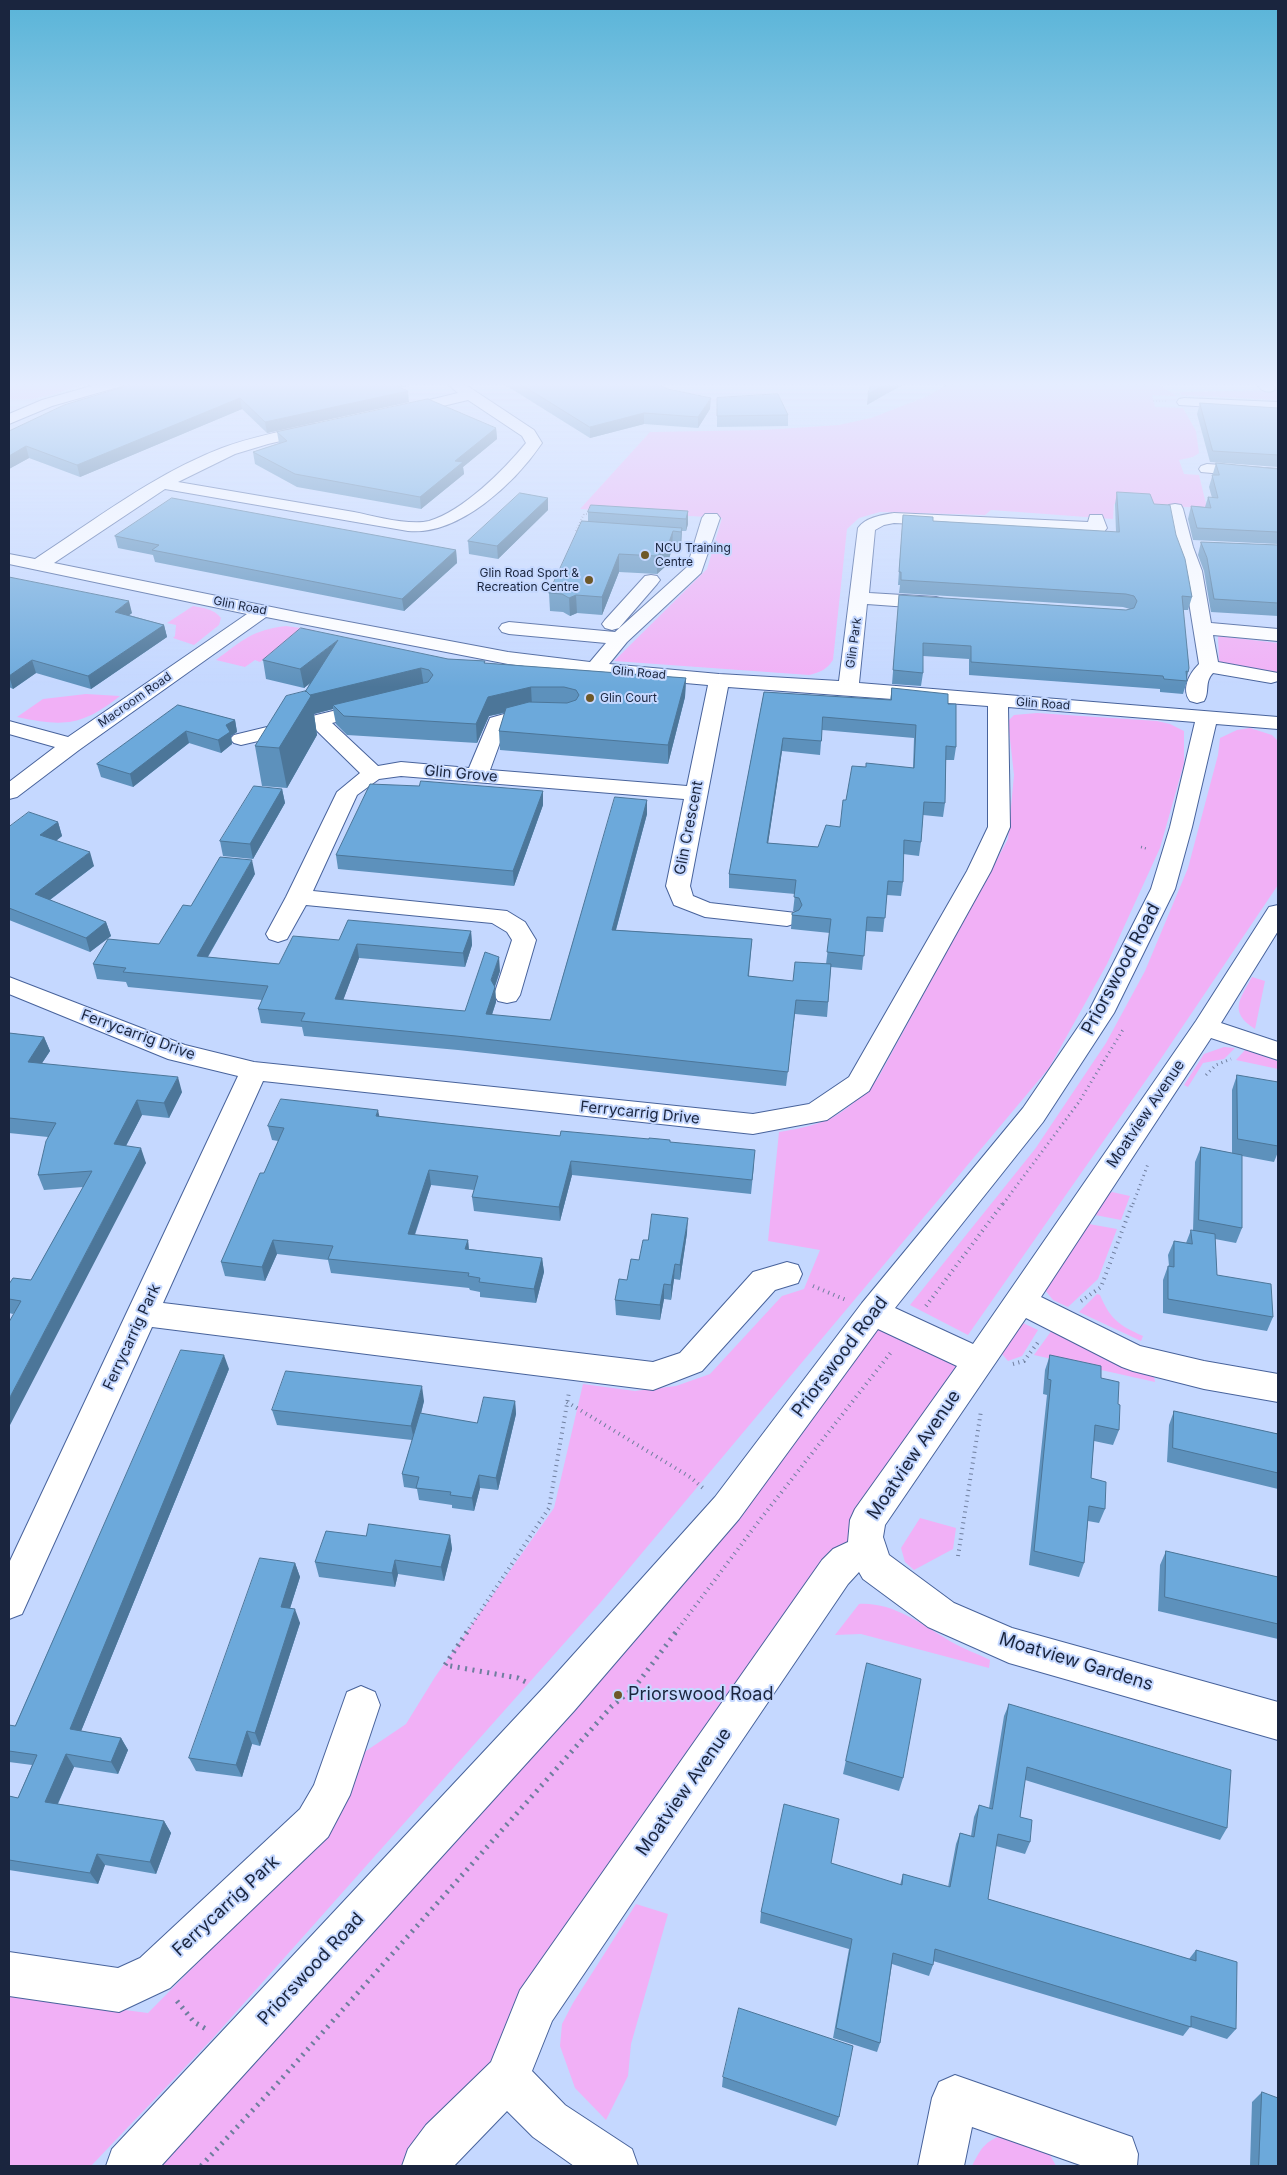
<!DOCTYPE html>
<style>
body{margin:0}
#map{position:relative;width:1287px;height:2175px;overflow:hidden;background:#c5d8ff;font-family:Inter,sans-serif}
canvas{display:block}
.frame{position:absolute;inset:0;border:10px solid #1a253e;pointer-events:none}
</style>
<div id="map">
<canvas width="1287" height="2175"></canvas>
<div class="frame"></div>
</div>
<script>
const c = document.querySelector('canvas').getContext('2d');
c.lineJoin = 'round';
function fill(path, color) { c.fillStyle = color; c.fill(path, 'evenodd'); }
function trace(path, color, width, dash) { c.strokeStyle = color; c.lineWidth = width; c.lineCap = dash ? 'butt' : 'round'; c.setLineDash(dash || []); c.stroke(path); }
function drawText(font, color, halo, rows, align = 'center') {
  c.font = font + ' Inter,sans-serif'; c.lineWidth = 4; c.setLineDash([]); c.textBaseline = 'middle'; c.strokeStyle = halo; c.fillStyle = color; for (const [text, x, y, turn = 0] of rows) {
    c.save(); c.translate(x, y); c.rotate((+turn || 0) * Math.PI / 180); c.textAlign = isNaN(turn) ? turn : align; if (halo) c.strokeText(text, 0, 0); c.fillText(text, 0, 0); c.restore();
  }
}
fill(new Path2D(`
 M9,383H89C63,390 37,403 9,399Z
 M950,383H1156L1177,396L1152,395L1155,407L1183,408L1196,431L1199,453L1193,457L1179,460L1184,474L1199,475L1207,508L1114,504L1113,519L991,510L985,515L880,512L859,518L847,529L833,660C826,670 821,672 809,675L614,661L707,569L722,518L580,509L650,432L763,430L839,425L871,418L928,396Z
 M1278,390V400L1181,395L1180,392Z
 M193,606C204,608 214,609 221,618L219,625L194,645L173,638L175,636L176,625L167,623Z
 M286,626L315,630L295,650L271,654L260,662L255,660L245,667L216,660C243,640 252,630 286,626Z
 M1218,636L1278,643V677L1234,669L1219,661Z
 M86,694L120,696C82,726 64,727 17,717L43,699Z
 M1037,713L1157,721L1170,724L1184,731V763L1160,848L1107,964L1049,1068L600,1603L213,2038L91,2166H9V1995L148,2013L334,1825L363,1753L406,1724L435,1677L554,1508L583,1384L635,1391L676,1386L710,1374L782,1296L804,1289L820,1250L768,1241L779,1132C829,1124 845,1115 878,1078L1008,839L1014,775L1008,721L1014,715Z
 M1250,728L1272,735L1278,741V885L1158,1063L968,1335L910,1305L1035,1149L1106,1043L1145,971L1188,868L1218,755L1220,738L1237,730Z
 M1252,977L1265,981L1255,1029C1228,1012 1240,999 1252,977Z
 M1224,1047L1235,1048L1224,1059L1203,1063L1188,1087L1184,1085L1204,1054Z
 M1245,1050L1278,1061V1069L1236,1060Z
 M1112,1192L1130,1196L1121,1220L1095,1215L1106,1196Z
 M1089,1224L1117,1229L1098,1279L1068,1307L1053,1300L1045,1290Z
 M1097,1294L1100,1295C1110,1319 1120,1326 1143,1336L1141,1341L1079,1312Z
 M871,1319L975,1367L427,2166H133L543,1724Z
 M1023,1323L1038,1330L1022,1356L1008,1361L1002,1354Z
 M1052,1330C1084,1350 1118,1365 1154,1376L1155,1382L1034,1355Z
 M920,1518L956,1528L953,1549L914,1570L905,1562L901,1548Z
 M859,1604C892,1602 920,1623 948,1640C961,1648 976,1653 990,1660L989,1668L861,1634L835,1635Z
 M636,1904L668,1914L631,2044L628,2076L606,2120L575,2088L560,2046L562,2024L573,2003Z
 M1009,2133L1049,2153L1056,2166H972C982,2146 986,2140 1009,2133Z`), '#f1b0f6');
const minor = new Path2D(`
 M102,383H124L122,386L52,406L9,424V414L42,400Z
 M446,383H463L534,430L542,443C515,483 459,536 408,531L165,489L54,563L301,613L508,652L590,662L606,643L509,634L502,632L499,628L502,624L509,622L615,632L687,567L702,518L705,514H717L720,518L701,573L627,642L609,664L719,674L839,681L858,528C866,517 882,515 894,513L1088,522L1090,515H1102L1107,528L1104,532L1098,533L894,523L884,525L875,530L869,593L936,597L943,599L945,603L943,607L936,609L867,604L859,683L1278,717V729L1216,724L1192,827L1175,889L1114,1013L1043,1122L895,1308L973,1344L1196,1021L1269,907L1278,905V931L1221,1023L1278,1042V1060L1211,1038L1041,1297L1140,1346L1204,1361L1278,1374V1402L1204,1389L1133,1371L1122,1367L1026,1318L885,1525L883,1537L889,1555L954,1603L1012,1628L1278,1702V1740L1009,1663L928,1627L863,1579L859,1572L848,1584L552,2021L532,2071L565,2105L632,2149L638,2166H574L533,2137L507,2111L454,2166H402L408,2149L426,2125L491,2062L520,1990L822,1560L833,1549L848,1542L850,1520L855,1509L957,1366L878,1329L739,1519L574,1711L161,2166H106L112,2149L546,1685L715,1497L862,1303L1023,1108L1089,1011L1151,889L1170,827L1195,722L1008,707L1010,827L991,871L869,1091L827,1120L753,1134L263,1081L163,1303L653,1362L680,1353L753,1272L787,1262L798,1265L802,1274L798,1283L775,1290L702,1371L653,1390L152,1327L22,1614L9,1619V1563L238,1076L168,1059L9,994V977L185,1045L254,1062L753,1114L809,1104L849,1077L967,871L988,827V706L728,687L690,886L693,896L710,903L796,913L799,918L796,923L787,926L705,917L674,905L666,886L684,799L401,776L379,779L357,795L313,891L507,911L525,922L536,940L520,995L516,1001L507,1003L498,1001L494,995L512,940L507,932L492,923L306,905L287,939L278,942L269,939L266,934L286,897L337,792L360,773L314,728L241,745L234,743L230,739L234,735L370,702L377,704L380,708L377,712L332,723L378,766L401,762L469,768L490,718L529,707L545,710L548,714L545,718L530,719L506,726L490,770L687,786L708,685L595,675L508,664L266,617L79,750L17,797L9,799V782L55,747L9,734V721L68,737L247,614L9,564V554L35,559C95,520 154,474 222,448C251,437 283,431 314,424L319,426L322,429L319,432L268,444L235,454L178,482C237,492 295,502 354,512C374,516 410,526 429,521C463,511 504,470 526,443L522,436L468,400L401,416L396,414L393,411L396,408L458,393Z
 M1256,383H1271L1275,388L1273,391C1265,393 1260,390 1256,383Z
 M1184,398L1278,402V411L1179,405L1177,402L1179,399Z
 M1207,464L1278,469V479L1201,472L1199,469L1201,466Z
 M1175,504L1181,505L1183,509L1193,547L1202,571L1211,623L1278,629V641L1213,635L1218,662L1278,673V681L1271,683L1213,673C1204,682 1210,692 1204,701L1197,703L1190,701C1181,689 1189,674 1199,664L1184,571L1175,547L1167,509L1169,505Z
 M651,575L657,576L660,580L657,584L619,628L612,630L605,628L602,624L605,620L645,576Z
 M361,1686L375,1692L380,1705L350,1795L328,1837L170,1988L119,2012L9,1996V1952L118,1968L140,1958L300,1809L314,1785L347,1692Z
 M955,2075L1132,2137L1138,2154L1137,2166H1083L972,2127L964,2166H918L932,2098L939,2082Z`);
trace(minor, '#48639c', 2);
trace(new Path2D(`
 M1153,401H1166
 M576,531L584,514H592`), '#6f7e9e', 2, [0.5, 2.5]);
trace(new Path2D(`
 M1141,847L1148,849`), '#6f7e9e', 2.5, [1, 3]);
trace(new Path2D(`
 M1206,1075L1216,1065L1231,1059
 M1003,1204L1079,1102L1124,1028
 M1133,1204L1148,1164`), '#6f7e9e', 3, [1, 4]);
trace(new Path2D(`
 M813,1286L846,1300
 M1081,1301L1101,1287L1133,1202
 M926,1306L1004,1202
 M1013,1364L1024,1361L1039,1341
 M567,1402L690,1477L703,1488
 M958,1556L981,1411
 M466,1633L549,1508L569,1392
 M675,1633L759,1521L892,1351`), '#6f7e9e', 4, [1, 4.5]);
trace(new Path2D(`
 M467,1632L445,1665L518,1678L528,1683
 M177,2001L194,2022L206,2029
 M201,2166L276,2085L612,1706L634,1688L676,1632`), '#6f7e9e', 5, [2, 5.5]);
fill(minor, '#fff');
fill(new Path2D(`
 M137,383H409V386L400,387L409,402L267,433L242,409L80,477L29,458L9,469V431Z
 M502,383H654L710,409L698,428L644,424L590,438Z
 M925,383H943L942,385Z
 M717,398L788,415V426L717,427Z
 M1200,403L1278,408V467L1210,462L1197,414Z
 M496,428L497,439L463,467L464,474L421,509L297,487L255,464L253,452L279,443L277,432Z
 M1216,463L1278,469V544L1193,540L1188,519L1191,506L1205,507L1208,497L1212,498L1209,487Z
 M1117,492L1154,504L1176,535L1192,597L1188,610H1183L1189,668L1187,678V681L1183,694L1160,692V689L969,675V659L923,656V673L921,686L892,684L899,595L1126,610L1130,609L1123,607L899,593L900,585H898L903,515L933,521L1116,532L1115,504Z
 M548,498V510L498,559L469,554L468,541Z
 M688,511V524L686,531H682L681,546L680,549H672L667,565L657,574L619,572L602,615L577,613L570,616L563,612L550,611L549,593L588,521V512Z
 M115,536L456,550L457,563L404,611L155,562L153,555L118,548Z
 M1201,542L1278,545V616L1211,612L1204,571L1198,555Z
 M9,577L132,613L129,615L164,625L167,637L91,689L36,673L13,689L9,687Z
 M448,659L485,661V663L686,678L685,697L668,764L500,750L499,731L505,713L489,716L477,743L347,735L336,724L333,709L314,714L317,735L287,788L262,786L255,746L305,692L310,683L304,688L266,679L263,660Z
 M892,688L948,704L956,747L954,760H946L945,803L943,817L923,815L921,842L919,856L903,854V882L901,896L887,895L883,932L866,931L862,970L831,967L827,1017L795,1014L786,1086L458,1050L304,1036L302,1027L261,1023L258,1009L262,1000L128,987L126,982L97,979L93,964L159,944L191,906L255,874L208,957L279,964L339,940L471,931L472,945L465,967L359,958L343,1000L465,1011L500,971L495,987L496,1002L492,1015L550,1020L647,800V814L616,930L752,939L749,976L793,981L826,964L830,933L791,929L792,913L795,911H793L795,894L729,888V874L764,692L890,700ZM822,730L914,738L913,768L866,767L846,800L840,827L818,847L768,843L782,751L820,755Z
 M178,705L235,720L237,732L231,736L232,744L221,753L189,743L133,787L101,777L97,764Z
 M282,789L285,803L253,859L223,856L220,841Z
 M543,791V805L514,886L338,869L336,855Z
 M58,822L62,836L56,841L94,866L50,900L106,922L111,936L90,952L9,920V827Z
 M9,1033L44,1037L50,1051L42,1063L182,1092L169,1118L142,1115L126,1146L146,1163L13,1314L9,1313V1284L31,1280L83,1187L44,1190L38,1175L48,1137L9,1133Z
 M1237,1075L1278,1096V1152L1274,1162L1242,1156V1228L1236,1243L1215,1239L1217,1275L1273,1317L1267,1331L1163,1313V1280L1168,1266H1169L1168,1255L1174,1241L1186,1243L1191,1230L1193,1231L1195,1162L1201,1147L1232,1153V1090Z
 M380,1117L560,1136L670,1142L754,1165L751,1194L572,1175L560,1221L474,1211L472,1197L474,1190L431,1185L415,1235L468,1240L469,1249L542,1258L544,1272L536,1303L480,1297V1292L470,1290L469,1288L331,1273L328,1260L277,1254L265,1281L225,1276L221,1262L264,1173L278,1141L272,1140L268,1126Z
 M687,1233L680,1280L674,1279L671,1300L664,1299L660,1320L616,1315L615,1300L639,1260L648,1240Z
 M1050,1355L1101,1378L1118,1404L1119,1430L1113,1445L1094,1441L1091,1478L1105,1509L1099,1523L1088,1521L1084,1563L1079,1577L1029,1565L1047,1395L1043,1394L1045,1370Z
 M229,1369L81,1731L121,1738L128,1750L118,1774L74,1767L58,1804L164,1821L171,1833L156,1874L105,1865L98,1884L9,1870V1796L18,1798L32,1765L9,1762V1725L15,1726Z
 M424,1401L421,1414L477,1423L515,1401L516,1414L498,1490L480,1488L474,1511L452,1508V1505L419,1500L417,1489L404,1487L402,1474L412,1440L277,1425L272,1410Z
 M1174,1411L1278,1434V1489L1167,1462L1169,1425Z
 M450,1535L452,1549L444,1581L398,1574L395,1587L319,1577L315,1562L366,1536Z
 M1166,1551L1278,1577V1639L1158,1611L1160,1565Z
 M295,1563L300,1577L290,1608L300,1623L260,1746L252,1744L242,1777L196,1771L189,1758Z
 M867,1663L903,1778L899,1791L843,1774Z
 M1009,1704L1227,1828L1220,1840L1025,1780L1020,1817L1030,1842L1025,1854L996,1846L988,1899L1189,1959L1196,1950L1236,2029L1227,2039L1190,2027L1183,2036L933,1961V1965L929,1976L892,1964L880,2043L877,2052L833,2038L849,1949L760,1923L761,1912L831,1863L900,1885L903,1874L948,1887L956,1844L960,1833L971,1836L974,1817L979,1805L989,1808L1004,1716Z
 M723,2077L839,2117L836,2126L722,2087Z
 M1262,2092L1278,2166H1250L1252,2102Z`), '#5d91bc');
fill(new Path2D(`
 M384,383H409V386L384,391Z
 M888,383H906L867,405L868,394Z
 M408,391L409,402L267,433L265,422Z
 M240,398L242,409L80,477L77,465Z
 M711,398L710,409L698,428V417Z
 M644,413V424L590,438V427Z
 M496,428L497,439L463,467L464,474L421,509L420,497L455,461Z
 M26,446L29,458L9,469V456Z
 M548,498V510L498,559L497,546Z
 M688,511V524L686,531V519Z
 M682,528L681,546L680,549L681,532Z
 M673,531L672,549L667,565L657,574V556Z
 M456,550L457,563L404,611L402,599Z
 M619,554V572L602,615V597Z
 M576,595L577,613L570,616L569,598Z
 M129,601L132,613L118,624L115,612Z
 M164,625L167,637L91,689L88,676Z
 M338,640L341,659L304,688L300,669Z
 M32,660L36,673L13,689L9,676Z
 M421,668L424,687L333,705V709L314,714L317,735L287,788L279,748L301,697Z
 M686,678L685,697L668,764V745Z
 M531,687L532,706L489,716L477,743L476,724L488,697Z
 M235,720L237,732L231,736L232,744L221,753L218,740L226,725Z
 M186,731L189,743L133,787L130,774Z
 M783,738L782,751L766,857L767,843Z
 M282,789L285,803L253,859L250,844Z
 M543,791V805L514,886L513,871Z
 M647,800V814L612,944V930Z
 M58,822L62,836L45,849L40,835Z
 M90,852L94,866L39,908L35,894Z
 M252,860L255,874L200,970L197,956Z
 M106,922L111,936L90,952L86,938Z
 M471,931L472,945L465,967L463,953Z
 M357,944L359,958L338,1014L335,999Z
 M499,957L500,971L492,994L491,980Z
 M495,987L496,1002L487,1029L486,1014Z
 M44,1037L50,1051L33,1077L28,1062Z
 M178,1077L182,1092L169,1118L164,1103Z
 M137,1100L142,1115L119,1159L114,1144Z
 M378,1110L381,1124L376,1116Z
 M141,1148L146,1163L9,1427V1399Z
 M571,1161L572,1175L560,1221L559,1207Z
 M429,1170L431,1185L410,1248L408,1234Z
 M688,1218L687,1233L680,1280V1265Z
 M273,1240L277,1254L265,1281L262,1267Z
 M468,1240L469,1254L465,1249Z
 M542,1258L544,1272L536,1303L534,1289Z
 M675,1264L674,1279L671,1300V1285Z
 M664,1284V1299L660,1320V1305Z
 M224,1355L229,1369L77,1741L70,1729Z
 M422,1386L424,1401L414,1440L411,1426Z
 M515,1401L516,1414L498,1490L496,1478Z
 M479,1475L480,1488L474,1511L472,1498Z
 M450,1535L452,1549L444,1581L441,1567Z
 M395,1560L398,1574L395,1587L392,1573Z
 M295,1563L300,1577L286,1621L281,1607Z
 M295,1609L300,1623L260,1746L255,1733Z
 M247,1731L252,1744L242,1777L236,1765Z
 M121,1738L128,1750L118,1774L111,1762Z
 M66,1754L74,1767L53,1814L45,1802Z
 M164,1821L171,1833L156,1874L150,1862Z
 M97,1854L105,1865L98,1884L90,1873Z`), '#4c7699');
const building = new Path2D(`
 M137,383H390L408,391L265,422L240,398L77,465L26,446L9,456V431L64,405Z
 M519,383H654L668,389L711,398L698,417L644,413L590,427Z
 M872,383H888L868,394Z
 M778,394L788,415L717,416V398Z
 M428,399L496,428L455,461L463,462L420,497L295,474L253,452L287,441L277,432Z
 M1200,403L1278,408V455L1213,451Z
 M1216,463L1278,469V532L1197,528L1191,506L1211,508L1208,497L1218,498L1212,475H1219Z
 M1117,492L1150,494L1154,504L1170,505L1176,535L1185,559L1192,597L1182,596L1189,668L1188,672L1186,671L1187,681L1164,679L1163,676L971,662V646L923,643V673L893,670L899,595L1126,610L1134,608L1137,601L1134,596L1126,594L901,580V572H899L903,515L933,517V521L1119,532Z
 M520,493L548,498L497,546L468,541Z
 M172,498L456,550L402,599L152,550L159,545L115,536Z
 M591,505L688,511L686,519L588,512Z
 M582,521L682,528L681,532L673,531L667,548L657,556L619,554L602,597L576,595L569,598L562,594L549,593Z
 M1201,542L1278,545V603L1214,599L1207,558Z
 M9,577L129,601L115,612L164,625L88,676L32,660L9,676Z
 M301,628L448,659L485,661L484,663L686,678L668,745L499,731L506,708L529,702L567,703L576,700L579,695L576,690L564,687H531L488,697L476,724L344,716L333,705L428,682L433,675L429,670L421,668L310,695L306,691L305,692L338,640L300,669L263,660Z
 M892,688L948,694V704H956V747L946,746L945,803L924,802L921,842L904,840L903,882L888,881L885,918L867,917L864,956L827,952L831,919L792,915V913L799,910L802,905L799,898L794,897L796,880L729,874L764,692L891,700ZM823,717L916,725L914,768L866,763V767L852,766L846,800H843L840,827L826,825L818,847L767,843L783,738L821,741Z
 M306,691L311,696L279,748L255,746L286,696Z
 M178,705L235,720L226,725L230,732L218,740L186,731L130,774L97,764Z
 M421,781L543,791L513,871L336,855L370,784L419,786Z
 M254,786L282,789L250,844L220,841Z
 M615,797L647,800L612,930L752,939L748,976L793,981L795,962L831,964L828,1002L796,1000L788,1072L456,1036L301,1021L305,1013L258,1009L268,986L123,972L126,968L93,964L108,939L159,944L183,905L191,906L220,857L252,860L197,956L279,964L293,936L339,940L348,920L471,931L463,953L357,944L335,999L465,1011L485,952L499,957L491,980L495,987L486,1014L550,1020Z
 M29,812L58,822L40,835L90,852L35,894L106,922L86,938L9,908V827Z
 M9,1033L44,1037L28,1062L178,1077L164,1103L137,1100L114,1144L141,1148L9,1399V1322L21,1301L9,1299V1284L13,1278L31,1280L92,1171L38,1175L46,1141L56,1123L9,1118Z
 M1237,1075L1278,1082V1146L1238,1139Z
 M281,1099L378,1110L376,1116L446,1124L560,1136L561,1131L649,1139V1138L670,1140V1142L755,1150L752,1180L571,1161L559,1207L472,1197L478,1176L429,1170L408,1234L468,1240L465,1249L542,1258L534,1289L479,1282L480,1278L468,1276L469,1273L328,1259L333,1246L273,1240L262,1267L221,1262L260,1173H264L284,1128L268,1126Z
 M1201,1147L1242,1155V1228L1199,1220Z
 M652,1214L688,1218L680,1265L675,1264L671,1285L664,1284L660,1305L615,1300L619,1279L627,1280L631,1259L639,1260L643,1240H648Z
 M1191,1230L1215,1234L1217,1275L1271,1284L1273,1317L1168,1299V1266L1174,1267V1241L1192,1244Z
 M181,1350L224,1355L70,1729L121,1738L111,1762L66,1754L45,1802L164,1821L150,1862L97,1854L90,1873L9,1860V1796L18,1798L37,1755L9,1751V1725L15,1726Z
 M1050,1355L1101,1366V1378L1119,1382L1118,1404L1120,1405L1119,1430L1095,1425L1091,1478L1106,1482L1105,1509L1089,1506L1084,1563L1034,1551L1051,1380L1048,1379Z
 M286,1371L422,1386L411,1426L272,1410Z
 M484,1397L515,1401L496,1478L479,1475L472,1498L450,1495L451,1492L416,1488L419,1477L402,1474L420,1413L477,1423Z
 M1174,1411L1278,1434V1473L1173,1448Z
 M369,1524L450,1535L441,1567L395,1560L392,1573L315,1562L326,1531L366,1536Z
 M1166,1551L1278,1577V1624L1165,1597Z
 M260,1558L295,1563L281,1607L295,1609L255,1733L247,1731L236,1765L189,1758Z
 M867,1663L921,1679L903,1778L846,1761Z
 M1009,1704L1231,1770L1227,1828L1027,1767L1020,1817L1032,1820L1030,1842L998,1834L988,1899L1196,1961V1950L1237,1962L1236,2029L1191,2016V2027L935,1949L933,1965L893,1953L880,2043L836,2028L852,1939L761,1912L784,1804L839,1819L831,1863L902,1885L903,1874L950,1887L960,1833L974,1837L979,1805L992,1809Z
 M739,2008L853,2046L839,2117L723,2077Z
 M1262,2092L1278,2098V2166H1259Z`);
fill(building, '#6ca9db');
trace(building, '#4c7699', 1);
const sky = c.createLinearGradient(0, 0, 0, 687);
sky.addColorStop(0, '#59b4d8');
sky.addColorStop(0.56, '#e5edff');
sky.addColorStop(1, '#e5edff00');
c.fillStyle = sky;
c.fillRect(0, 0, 1287, 687);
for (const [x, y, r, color] of [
 [645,555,5,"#6e5828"],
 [589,580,5,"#6e5828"],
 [590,698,5,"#6e5828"],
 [618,1695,5,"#6e5828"]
]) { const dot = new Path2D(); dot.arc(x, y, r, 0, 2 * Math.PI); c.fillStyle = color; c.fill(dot); trace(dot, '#c5d8ff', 2); }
drawText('12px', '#1a253e', '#c5d8ff', [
 ["NCU Training",655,548],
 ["Centre",655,562],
 ["Glin Road Sport &",579,573,"right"],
 ["Recreation Centre",579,587,"right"],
 ["Glin Court",600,698]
], 'left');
drawText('12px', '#1a253e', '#c5d8ff', [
 ["Glin Road",240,606,11],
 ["Glin Park",854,643,-82],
 ["Glin Road",639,673,5],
 ["Macroom Road",135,700,-35],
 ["Glin Road",1043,704,4]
]);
drawText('15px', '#1a253e', '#c5d8ff', [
 ["Glin Grove",461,774,5],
 ["Glin Crescent",689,828,-79],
 ["Ferrycarrig Drive",138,1035,20],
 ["Ferrycarrig Drive",640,1113,6],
 ["Moatview Avenue",1146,1114,-56],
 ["Ferrycarrig Park",132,1337,-65]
]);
drawText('18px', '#1a253e', '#c5d8ff', [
 ["Priorswood Road",1121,969,-62],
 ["Priorswood Road",840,1357,-53],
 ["Moatview Avenue",914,1455,-56],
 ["Moatview Gardens",1076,1662,17],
 ["Moatview Avenue",684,1792,-55],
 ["Ferrycarrig Park",226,1906,-43],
 ["Priorswood Road",311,1969,-47]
]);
drawText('18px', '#1a253e', '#c5d8ff', [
 ["Priorswood Road",628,1695]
], 'left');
</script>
